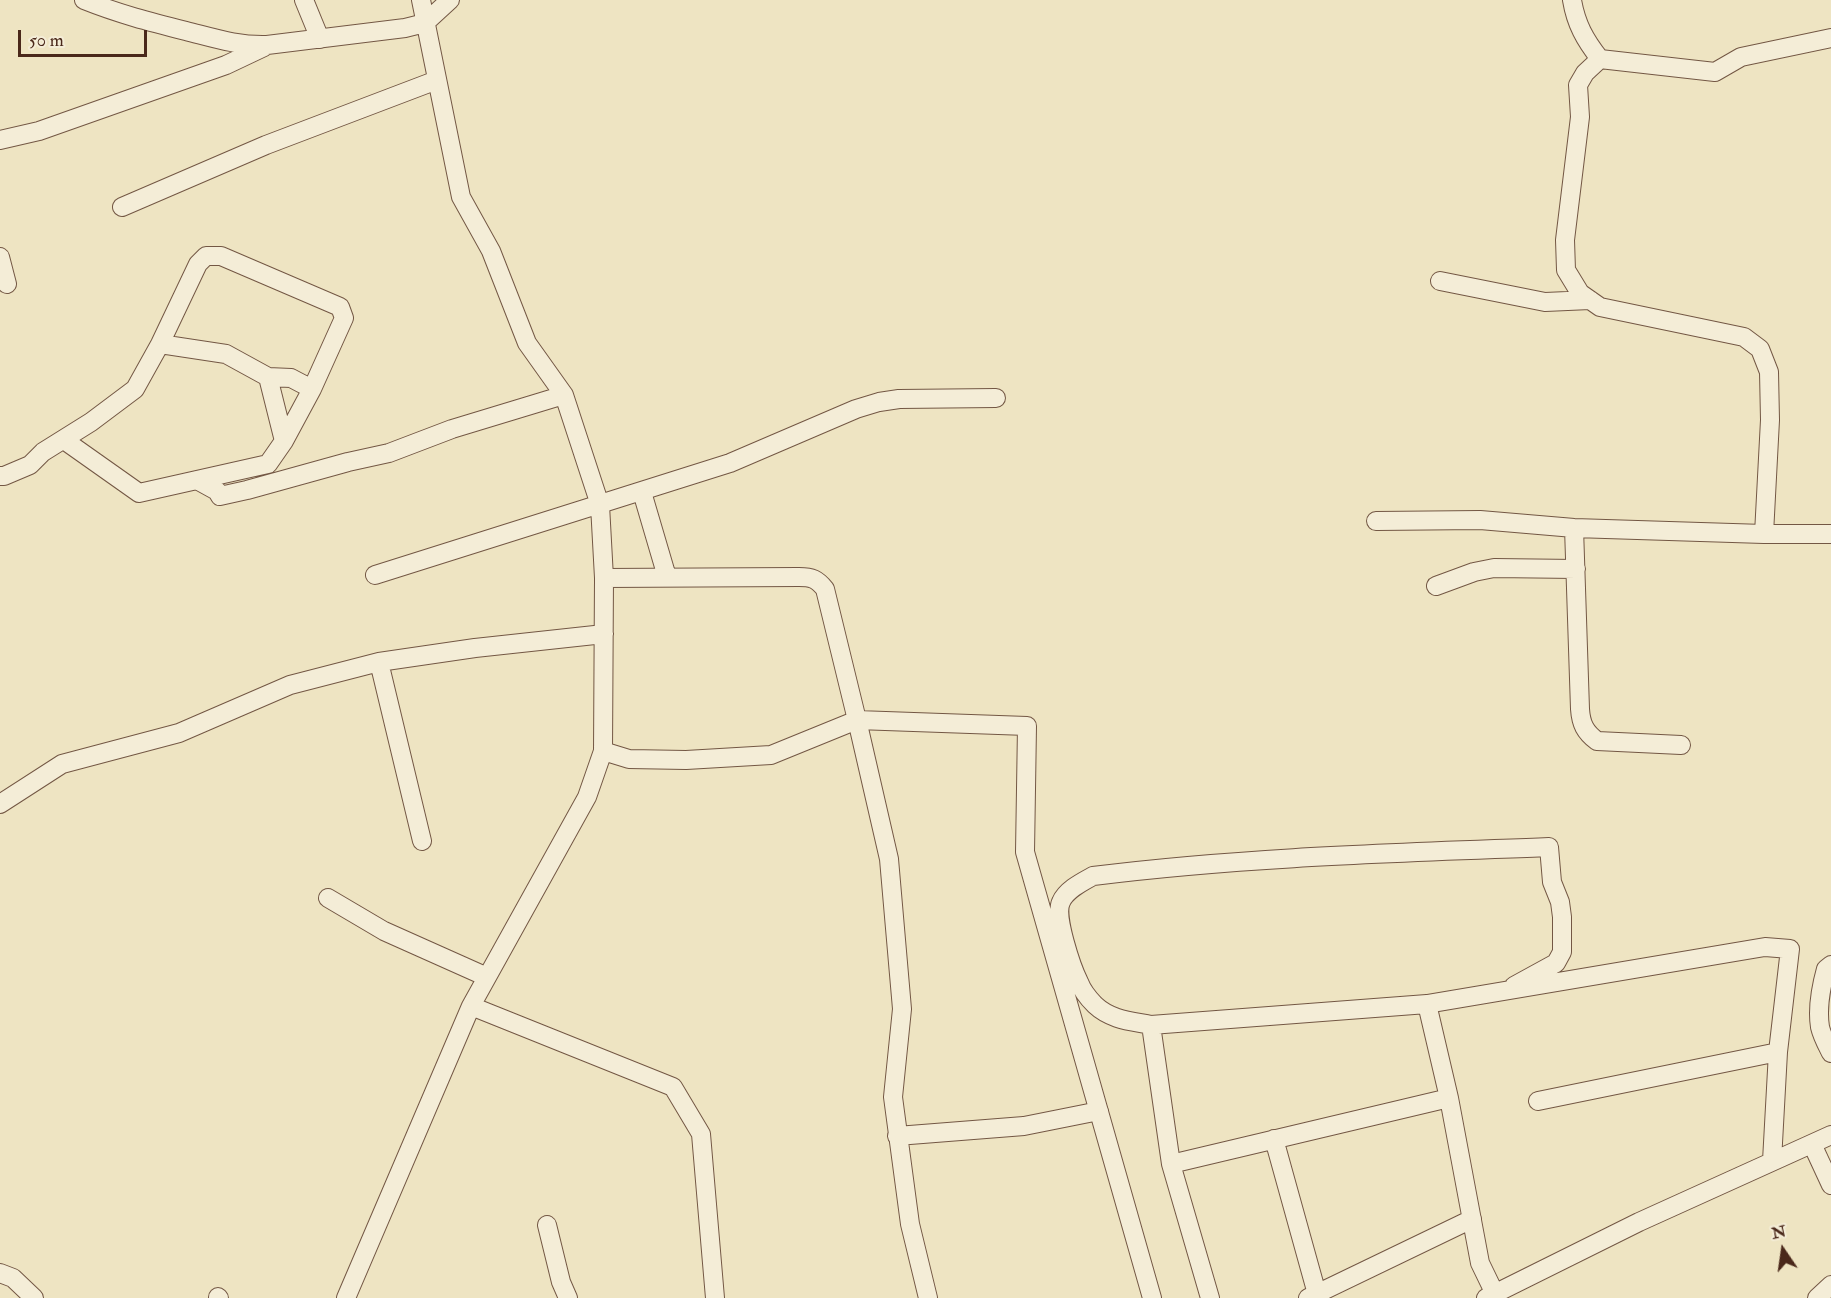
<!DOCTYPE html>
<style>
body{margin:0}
#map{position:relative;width:1831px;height:1298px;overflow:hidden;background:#eee4c2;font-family:"IM FELL Double Pica",serif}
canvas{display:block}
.north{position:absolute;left:1753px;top:1220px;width:60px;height:60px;-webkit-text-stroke:4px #f4edd7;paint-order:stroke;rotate:347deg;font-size:16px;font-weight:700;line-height:24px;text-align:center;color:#4a281a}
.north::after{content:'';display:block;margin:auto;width:21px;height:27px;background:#4a281a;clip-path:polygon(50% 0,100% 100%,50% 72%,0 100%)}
.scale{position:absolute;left:18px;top:30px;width:129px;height:27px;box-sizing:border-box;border:3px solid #4a281a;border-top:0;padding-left:8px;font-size:18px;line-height:21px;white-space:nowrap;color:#4a281a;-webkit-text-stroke:4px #f4edd7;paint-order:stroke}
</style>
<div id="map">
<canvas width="1831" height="1298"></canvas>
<div class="north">N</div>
<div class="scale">50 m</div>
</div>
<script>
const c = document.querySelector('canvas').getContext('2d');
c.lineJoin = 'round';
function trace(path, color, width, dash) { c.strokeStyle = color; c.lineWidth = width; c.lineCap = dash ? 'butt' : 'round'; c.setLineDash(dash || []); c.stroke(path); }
const minor = new Path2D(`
 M84,0C119,14 150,22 186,31C214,38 238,46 267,45L405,28L425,23L450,0
 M304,0L320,39
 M421,0L461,197L491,251L527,343L564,395L600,505L604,578L603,751
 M1572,0C1576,24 1585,40 1600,59
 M1831,38L1741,57L1715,72L1600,59L1585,73L1578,85L1580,117L1565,240L1566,270L1580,293L1600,307L1744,337L1760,349L1769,372L1770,420L1764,534H1831
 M0,140L39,131L226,65L264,47
 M122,207L266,145L437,80
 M0,257L7,284
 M1440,281L1545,302L1590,300
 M268,377L284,441
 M64,440L139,493L268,464L284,441L312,389
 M0,476H4L30,465L43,452L91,422L135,389L160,344L198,264L206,256H221L340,307L344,318L312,389L291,378L268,377L226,354L160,344
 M197,480L217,491L220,496L247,490L348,462L389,453L452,429L564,395
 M642,492L667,577
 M1376,521L1480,520L1574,528L1764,534
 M1574,528L1580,709C1581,724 1585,732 1597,741L1681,745
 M375,575L730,463L856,409L879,402L899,399L996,398
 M604,578L799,577C812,577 817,579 825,589L857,720L771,755L686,760L629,759L603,751L587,797L471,1006L673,1087L701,1134L715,1298
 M1436,586L1474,572L1494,568L1576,569
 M379,662L422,841
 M0,804L62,764L179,733L290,685L379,662L475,648L604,634
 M328,898L384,931L487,977
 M1831,965L1826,969C1821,987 1817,1008 1820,1027C1822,1036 1827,1045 1831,1053
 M1427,1004L1449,1098L1480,1263L1495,1294
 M1151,1025C1131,1021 1111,1020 1095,1005C1089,999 1082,990 1079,982C1072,968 1054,916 1061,902C1066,890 1082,882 1093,876C1244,857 1397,853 1549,847L1552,882L1560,902L1562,917V952L1556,963L1514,986
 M1538,1101L1778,1052
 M897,1136L1024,1126L1099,1111
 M1274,1139L1317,1294
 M1812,1144L1831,1185
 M1171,1164L1449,1098
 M547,1225L561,1282L568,1298
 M0,1273L13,1278L34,1298
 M218,1297L219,1298
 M346,1298L471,1006
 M928,1298L910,1224L893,1097L902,1009L889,859L857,720L1027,726L1025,852L1152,1298
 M1210,1298L1171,1164L1151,1025L1427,1004L1765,947L1790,949L1778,1052L1772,1161
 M1308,1298L1472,1219
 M1486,1298L1639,1222L1831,1135
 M1817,1298L1831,1285`);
trace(minor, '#735744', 20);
trace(minor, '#f4edd7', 18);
</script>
